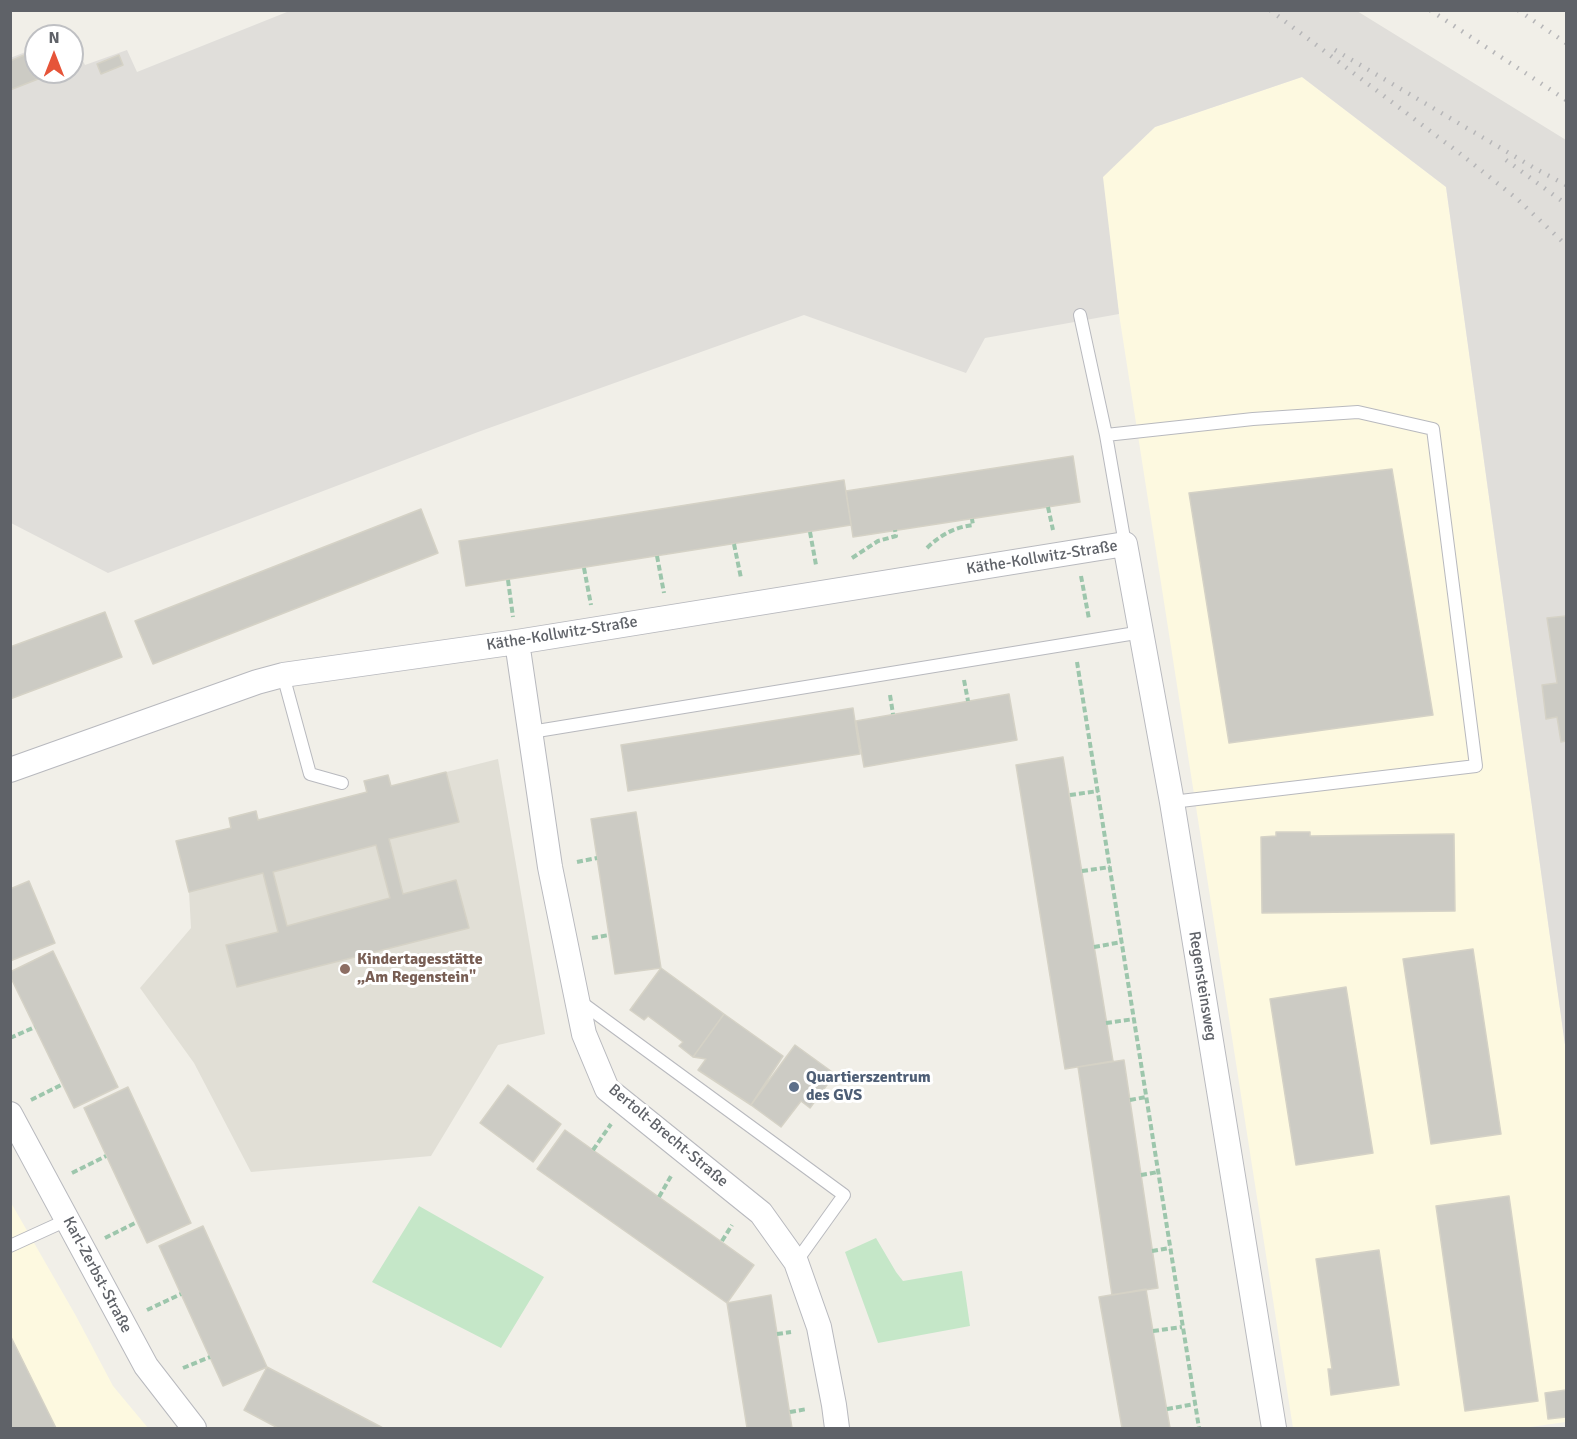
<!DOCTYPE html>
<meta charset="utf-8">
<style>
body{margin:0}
#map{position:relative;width:1577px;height:1439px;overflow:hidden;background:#f1efe8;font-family:Signika,sans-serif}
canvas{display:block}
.frame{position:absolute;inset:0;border:12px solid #5f6268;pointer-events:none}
.north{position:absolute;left:24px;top:24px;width:60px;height:60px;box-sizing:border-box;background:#fff;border:2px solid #bfc0c3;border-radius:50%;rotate:0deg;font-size:16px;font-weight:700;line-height:24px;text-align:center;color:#5f6268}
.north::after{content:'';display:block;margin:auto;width:21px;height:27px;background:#e65439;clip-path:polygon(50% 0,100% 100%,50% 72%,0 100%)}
</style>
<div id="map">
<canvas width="1577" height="1439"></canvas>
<div class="frame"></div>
<div class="north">N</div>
</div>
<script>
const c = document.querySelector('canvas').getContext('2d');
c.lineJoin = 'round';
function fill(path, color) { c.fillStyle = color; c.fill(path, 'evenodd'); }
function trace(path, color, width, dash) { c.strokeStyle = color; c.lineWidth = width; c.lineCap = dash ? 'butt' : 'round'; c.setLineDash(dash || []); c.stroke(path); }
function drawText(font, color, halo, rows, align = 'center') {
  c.font = font + ' Signika,sans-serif'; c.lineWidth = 6; c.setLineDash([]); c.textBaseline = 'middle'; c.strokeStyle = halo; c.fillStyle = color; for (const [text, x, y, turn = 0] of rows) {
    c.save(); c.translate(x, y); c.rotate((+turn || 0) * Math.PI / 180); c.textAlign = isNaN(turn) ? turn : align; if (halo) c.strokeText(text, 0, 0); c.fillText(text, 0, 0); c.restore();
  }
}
fill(new Path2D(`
 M1302,77L1446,187L1566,1052V1422L1523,1428H1293L1119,314L1102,177L1155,127Z
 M10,1201L76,1316L113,1386L148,1428H11Z`), '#fdf9e0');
fill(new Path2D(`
 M292,10L1357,11L1566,140V1052L1446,187L1302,77L1155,127L1103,177L1119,314L985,338L966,373L804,315L478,432L108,573L11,523L10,58L36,48V72H72V39L85,65L127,50L137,72Z`), '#e0deda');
fill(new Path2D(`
 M498,759L545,1034L498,1045L431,1156L251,1172L194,1063L140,988L191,928L189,892L176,841L231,828L229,818L256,811L259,820L366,792L364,781L388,775L391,786Z`), '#e1dfd6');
fill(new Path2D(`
 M419,1206L544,1277L501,1348L372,1282Z
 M876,1238L896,1272L903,1281L962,1271L970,1326L878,1343L845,1252Z`), '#c5e7c8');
const building = new Path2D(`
 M72,47L78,63L72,66Z
 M36,50V72H56L10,90V61Z
 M119,55L123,65L101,74L97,64Z
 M1073,456L1080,502L853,537L846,491Z
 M1392,469L1433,715L1229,743L1189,493Z
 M844,480L851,525L466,586L459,541Z
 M421,509L438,553L153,664L135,621Z
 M105,612L122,657L10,699V647Z
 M1566,616V741L1561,742L1557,717L1546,719L1542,685L1557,683L1547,618Z
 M1009,694L1017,740L864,767L856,721Z
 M853,708L860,754L628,791L621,745Z
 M1063,757L1113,1061L1065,1069L1016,765Z
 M446,772L459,822L389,839L403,894L456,880L469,928L237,987L226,945L278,932L263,873L189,892L176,841L231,828L229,818L256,811L258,820L367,792L364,781L388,775L391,786ZM376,845L390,898L287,926L273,872Z
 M636,812L661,968L615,974L591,819Z
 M1276,832H1310V836L1454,834L1455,911L1262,913L1261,837L1276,836Z
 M29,881L55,943L10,961V889Z
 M1473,949L1501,1134L1431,1144L1403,959Z
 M53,951L118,1087L74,1108L10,976V972Z
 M661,968L724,1014L693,1057L679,1046L683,1042L648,1016L644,1020L630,1010Z
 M1346,987L1373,1153L1296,1165L1270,999Z
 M724,1014L783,1056L751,1105L698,1070L706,1059L693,1057Z
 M795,1045L835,1074L810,1108L801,1101L781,1127L751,1105Z
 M1124,1060L1158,1288L1112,1295L1078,1067Z
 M508,1085L561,1124L533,1162L480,1123Z
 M128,1087L191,1223L147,1243L84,1108Z
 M565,1130L754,1265L727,1303L537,1169Z
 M1509,1196L1538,1401L1465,1411L1436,1206Z
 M203,1226L267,1367L223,1386L159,1246Z
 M1379,1250L1399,1385L1331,1395L1328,1369H1332L1316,1259Z
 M1146,1289L1153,1331L1170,1428H1122L1099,1297Z
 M771,1295L792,1428H747L727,1303Z
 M10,1335L56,1428H10Z
 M267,1367L383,1428H278L244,1410Z
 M1566,1390V1417L1548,1419L1545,1393Z`);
fill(building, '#cccbc4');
trace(building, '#d5d2c6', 1.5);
const lane = new Path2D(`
 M1080,315L1106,435L1125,544
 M1106,435L1253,419L1358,412L1433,429L1476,766L1172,802
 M283,675L310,774L342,783
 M531,732L1142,632
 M578,1000L844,1195L796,1262
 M10,1246L67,1220`);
const street = new Path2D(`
 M517,642L550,867L584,1034L607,1089L761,1213L796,1262L819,1327L834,1405L837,1428
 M10,770L257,682L283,675L517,642L1125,544L1172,802L1274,1428
 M10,1114L146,1366L194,1428`);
trace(lane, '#b8b9be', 14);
trace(street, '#b8b9be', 26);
trace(new Path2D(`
 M1048,507L1053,530
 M810,532L816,565
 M734,544L741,578
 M927,548C940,535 955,527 973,525L972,519
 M657,556L664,593
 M852,558L878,541L896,536L895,530
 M584,568L591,605
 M1081,576L1089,619
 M508,580L513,617
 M1077,662L1199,1428
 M964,680L968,701
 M890,695L893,714
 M1070,795L1098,791
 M577,862L597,858
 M1082,871L1110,867
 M592,938L609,935
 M1094,947L1122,942
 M1106,1023L1134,1019
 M10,1038L35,1027
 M31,1100L63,1084
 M1130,1100L1146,1097
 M593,1150L611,1124
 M72,1173L106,1156
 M1141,1175L1158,1172
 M659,1197L671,1176
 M105,1238L137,1222
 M722,1241L732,1225
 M1152,1251L1170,1248
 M147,1310L181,1294
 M1153,1331L1182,1327
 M777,1334L791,1332
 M183,1368L210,1357
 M1167,1409L1195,1404
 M790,1412L807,1409`), '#9dc6ac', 4, [6, 3]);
trace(lane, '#fff', 12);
trace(street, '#fff', 24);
trace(new Path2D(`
 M1270,10L1458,152L1516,198L1566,245
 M1430,10L1566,100
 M1518,10L1566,43
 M1335,50L1536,169L1566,185
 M1506,160L1566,204`), '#b6b6b8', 4.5, [1.5, 8]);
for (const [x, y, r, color] of [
 [345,969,6,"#8d6e63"],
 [794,1087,6,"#5c6f8a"]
]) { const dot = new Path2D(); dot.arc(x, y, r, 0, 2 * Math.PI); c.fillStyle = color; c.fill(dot); trace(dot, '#fff', 2); }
drawText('16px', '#5f6268', '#fff', [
 ["Käthe-Kollwitz-Straße",1042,558,-9],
 ["Käthe-Kollwitz-Straße",562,634,-9],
 ["Regensteinsweg",1202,986,81],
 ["Bertolt-Brecht-Straße",668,1136,40],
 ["Karl-Zerbst-Straße",97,1275,62]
]);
drawText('bold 16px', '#785e54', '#fff', [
 ["Kindertagesstätte",357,960],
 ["„Am Regenstein\"",357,978]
], 'left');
drawText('bold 16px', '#4e5e75', '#fff', [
 ["Quartierszentrum",806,1078],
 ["des GVS",806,1096]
], 'left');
</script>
